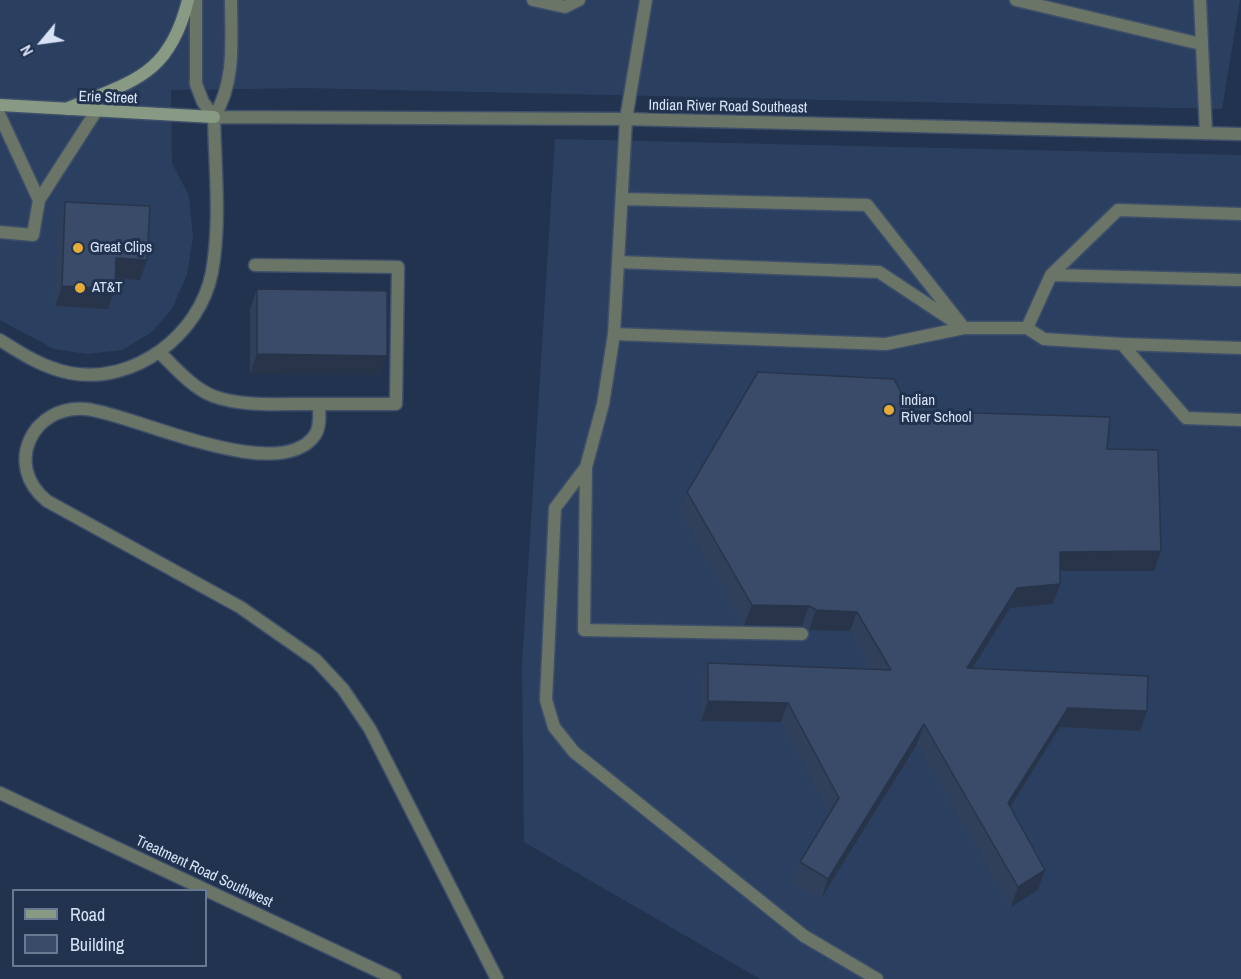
<!DOCTYPE html>
<style>
body{margin:0}
#map{position:relative;width:1241px;height:979px;overflow:hidden;background:#223350;font-family:"Archivo Narrow",sans-serif}
canvas{display:block}
.legend{position:absolute;left:12px;top:889px;width:195px;height:78px;box-sizing:border-box;background:#223350;border:2px solid #6a7992;margin:0;padding:8px 10px;list-style:none;font-size:18px;color:#d7e3f5}
.legend li{display:flex;align-items:center;gap:12px;height:30px}
.legend b{width:30px;border:2px solid #6a7992}
.north{position:absolute;left:12px;top:12px;width:60px;height:60px;-webkit-text-stroke:4px #223350;paint-order:stroke;rotate:241deg;font-size:16px;font-weight:700;line-height:24px;text-align:center;color:#d7e3f5}
.north::after{content:'';display:block;margin:auto;width:21px;height:27px;background:#d7e3f5;clip-path:polygon(50% 0,100% 100%,50% 72%,0 100%)}
</style>
<div id="map">
<canvas width="1241" height="979"></canvas>
<ul class="legend">
<li><b style="height:8px;background:#889a84"></b>Road</li>
<li><b style="height:16px;background:#394b69"></b>Building</li>
</ul>
<div class="north">N</div>
</div>
<script>
const c = document.querySelector('canvas').getContext('2d');
c.lineJoin = 'round';
function fill(path, color) { c.fillStyle = color; c.fill(path, 'evenodd'); }
function trace(path, color, width, dash) { c.strokeStyle = color; c.lineWidth = width; c.lineCap = dash ? 'butt' : 'round'; c.setLineDash(dash || []); c.stroke(path); }
function drawText(font, color, halo, rows, align = 'center') {
  c.font = font + ' "Archivo Narrow",sans-serif'; c.lineWidth = 6; c.setLineDash([]); c.textBaseline = 'middle'; c.strokeStyle = halo; c.fillStyle = color; for (const [text, x, y, turn = 0] of rows) {
    c.save(); c.translate(x, y); c.rotate((+turn || 0) * Math.PI / 180); c.textAlign = isNaN(turn) ? turn : align; if (halo) c.strokeText(text, 0, 0); c.fillText(text, 0, 0); c.restore();
  }
}
fill(new Path2D(`
 M0,0H1240L1222,109L306,88L171,90L172,163L189,196L193,237L187,274L172,309L152,332L122,350L87,354L54,349L0,320Z
 M555,139L1241,155V979H760L524,842L522,665Z`), '#2b4061');
const lane = new Path2D(`
 M533,0L565,7L579,0
 M646,0L626,119L614,334L603,404L586,467L555,508L546,700L554,727L574,752L804,936L877,979
 M1016,0L1201,44
 M1200,0L1206,133
 M0,116L39,200
 M623,199L867,205L964,328
 M0,232L33,235L39,200L95,113
 M618,262L879,272L953,321
 M255,265L398,267L396,404H319
 M1051,275L1241,280
 M1027,328L1044,339L1122,344L1241,348
 M614,334L886,344L964,328H1027L1051,275L1118,210L1241,214
 M1122,344L1186,418L1241,420
 M159,352C175,367 192,388 213,396C245,408 286,403 319,404C319,414 321,426 315,435C279,487 134,414 86,409C32,404 3,466 47,501L240,607L316,660L343,689L370,729L497,979
 M586,468L584,630L802,634
 M0,793L395,979`);
const street = new Path2D(`
 M196,0V84L203,102L214,117
 M214,117L626,119L1241,134
 M214,117C236,81 231,41 231,0
 M0,340C22,354 44,368 70,373C134,385 200,335 212,272C221,222 215,168 214,117`);
const secondary = new Path2D(`
 M0,105L214,117
 M66,109C132,81 169,77 188,0`);
trace(lane, '#3f4f6a', 15);
trace(street, '#3f4f6a', 15);
trace(secondary, '#3f4f6a', 15);
trace(lane, '#6a7567', 12);
trace(street, '#6a7567', 12);
trace(secondary, '#889a84', 12);
fill(new Path2D(`
 M65,202L147,260L140,280L115,278V289L108,309L55,306L58,222Z
 M257,289L380,375L250,374V309Z
 M911,411L1107,449L1161,551L1154,571H1060L1053,604L1010,608L972,669L1147,711L1140,731L1060,727L1010,807L1045,870L1038,890L1011,907L917,744L821,899L792,882L800,862L829,813L781,722L701,721V683L708,663L872,670L850,631L809,630L802,626L744,625L680,512L687,492Z`), '#31405a');
fill(new Path2D(`
 M116,258L147,260L140,280L109,278Z
 M62,286L115,289L108,309L55,306Z
 M257,354L387,356L380,375L250,374Z
 M1161,551L1154,571H1053L1060,552Z
 M1060,584L1053,604L1010,608L960,688L967,668L1017,588Z
 M752,605L809,606L802,626L744,625Z
 M816,610L857,612L850,631L809,630Z
 M708,701L788,703L781,722L701,721Z
 M1068,708L1147,711L1140,731L1060,727L1001,822L1008,803Z
 M924,724L917,744L821,899L828,879Z
 M1045,870L1038,890L1011,907L1018,887Z`), '#28344a');
const building = new Path2D(`
 M65,202L150,206L147,260L116,258L115,289L62,286Z
 M257,289L387,291V356L257,354Z
 M758,372L894,379L911,411L1110,417L1107,449L1158,450L1161,551L1060,552V584L1017,588L967,668L1148,676L1147,711L1068,708L1008,803L1045,870L1018,887L924,724L828,879L800,862L839,798L788,703L708,701V663L891,670L857,612L816,610L809,606L752,605L687,492Z`);
fill(building, '#394b69');
trace(building, '#28344a', 1.5);
for (const [x, y, r, color] of [
 [78,248,6,"#e7ac37"],
 [80,288,6,"#e7ac37"],
 [889,410,6,"#e7ac37"]
]) { const dot = new Path2D(); dot.arc(x, y, r, 0, 2 * Math.PI); c.fillStyle = color; c.fill(dot); trace(dot, '#223350', 2); }
drawText('15px', '#d7e3f5', '#223350', [
 ["Erie Street",108,98,2],
 ["Indian River Road Southeast",728,107,1],
 ["Treatment Road Southwest",204,872,25]
]);
drawText('15px', '#d7e3f5', '#223350', [
 ["Great Clips",90,248],
 ["AT&T",92,288],
 ["Indian",901,401],
 ["River School",901,418]
], 'left');
</script>
